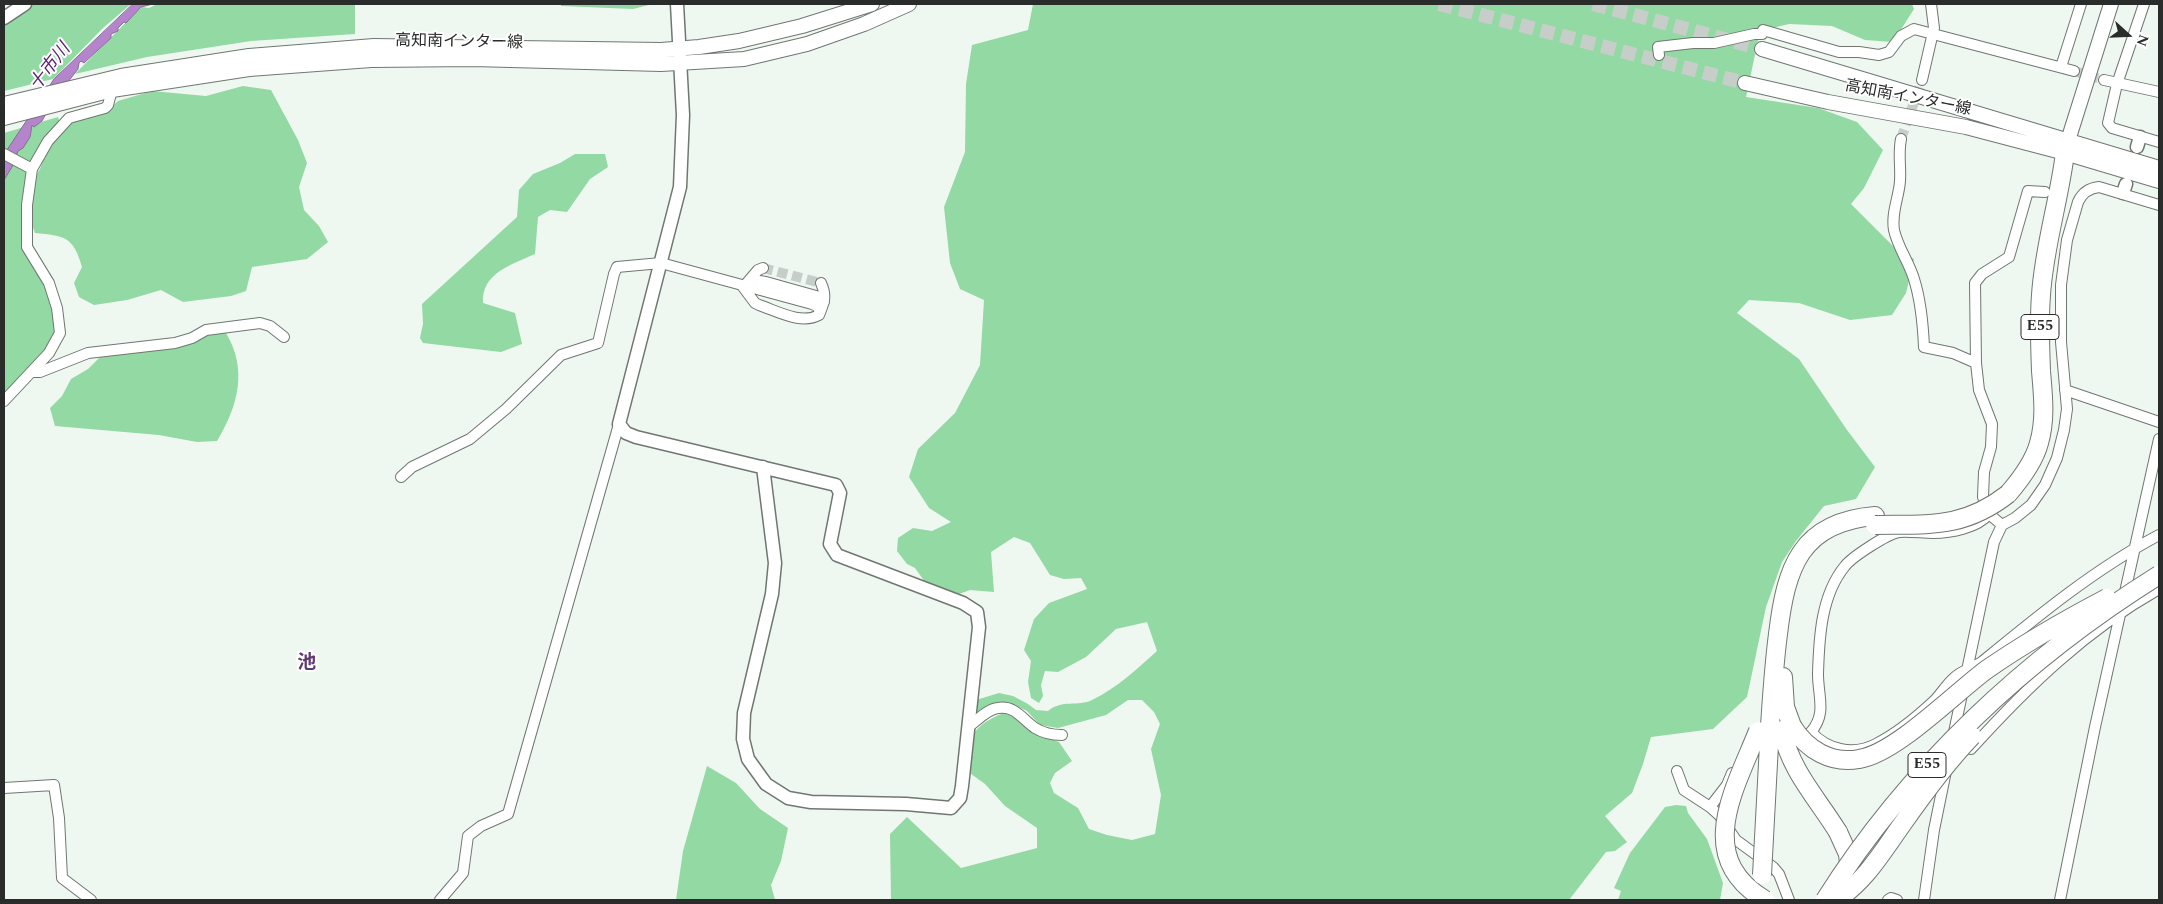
<!DOCTYPE html>
<meta charset="utf-8">
<style>
body{margin:0}
#map{position:relative;width:2163px;height:904px;overflow:hidden;background:#eff7f1;font-family:Spectral,serif}
canvas{display:block}
.frame{position:absolute;inset:0;border:5px solid #292c2a;pointer-events:none}
.north{position:absolute;left:2103px;top:10px;width:50px;height:50px;-webkit-text-stroke:4px #fff;paint-order:stroke;rotate:110deg;font-size:14px;font-weight:700;line-height:20px;text-align:center;color:#292c2a}
.north::after{content:'';display:block;margin:auto;width:18px;height:22px;background:#292c2a;clip-path:polygon(50% 0,100% 100%,50% 72%,0 100%)}
</style>
<div id="map">
<canvas width="2163" height="904"></canvas>
<div class="frame"></div>
<div class="north">N</div>
</div>
<script>
const c = document.querySelector('canvas').getContext('2d');
c.lineJoin = 'round';
function fill(path, color) { c.fillStyle = color; c.fill(path, 'evenodd'); }
function trace(path, color, width, dash) { c.strokeStyle = color; c.lineWidth = width; c.lineCap = dash ? 'butt' : 'round'; c.setLineDash(dash || []); c.stroke(path); }
function drawText(font, color, halo, rows, align = 'center') {
  c.font = font + ' Spectral,"Noto Sans JP",serif'; c.lineWidth = 4; c.setLineDash([]); c.textBaseline = 'middle'; c.strokeStyle = halo; c.fillStyle = color; for (const [text, x, y, turn = 0] of rows) {
    c.save(); c.translate(x, y); c.rotate((+turn || 0) * Math.PI / 180); c.textAlign = isNaN(turn) ? turn : align; if (halo) c.strokeText(text, 0, 0); c.fillText(text, 0, 0); c.restore();
  }
}
fill(new Path2D(`
 M34,4H131L103,28L53,79L4,91V24Z
 M157,4H355V34L251,41L147,57L75,74L136,12L142,7L149,8Z
 M561,4H653L633,9L561,6Z
 M1033,4H1912L1914,9L1893,42L1865,40L1832,26L1789,24L1760,31L1746,97L1818,108L1857,122L1883,150L1864,188L1851,204L1899,252L1914,259L1906,293L1892,315L1850,320L1799,303L1749,300L1737,313L1799,359L1847,430L1875,467L1856,499L1824,506L1796,541L1782,562L1766,607L1747,697L1713,729L1651,737L1643,764L1632,793L1605,816L1627,842L1615,851L1606,852L1569,900H891L890,834L907,817L961,868L1037,848V828L1005,806L985,784L967,771C970,737 969,728 1003,713L1017,718L1032,732L1059,742L1072,761L1055,773L1050,783L1054,793L1078,808L1089,829L1107,835L1132,840L1155,834L1161,795L1151,749L1160,724L1154,712L1142,700H1128L1106,715L1058,728L1040,725L1027,711L1010,703H999L975,716L976,700L999,693L1013,696L1028,704L1036,710L1048,711C1062,699 1078,707 1092,700C1117,688 1137,669 1157,651L1147,622L1116,629L1086,657L1058,672L1045,671L1041,685L1043,696L1039,703L1031,698L1028,682L1031,661L1024,650L1034,619L1049,603L1087,589L1081,578L1064,579L1050,575L1030,543L1014,537L991,552L994,592L970,590L959,594L925,582L915,568L907,564L897,551L898,538L913,528L932,531L951,522L929,508L909,477L918,449L955,413L980,365L984,300L960,289L950,263L944,207L965,152L966,84L972,45L1028,30Z
 M243,86L271,90L298,140L307,163L299,187L304,210L319,226L328,242L307,259L252,267L246,291L231,296L183,302L161,290L127,300L94,305L79,297L74,283L82,267C73,236 65,236 35,233L31,222L32,181L40,169L50,143L69,123L105,113L118,101L152,91L206,96Z
 M58,117L60,123L31,162L23,238L46,287L56,314L55,340L4,395V133Z
 M575,154H605L608,167L590,179L567,212L550,210L538,217L535,254C513,264 481,273 483,303L515,313L522,344L501,352L423,343L420,338L423,324L422,304L517,217L519,190L533,174L560,163Z
 M208,331L226,333C248,370 238,406 217,441L197,442L159,435L55,426L50,408L62,396L71,379L88,369L100,357L131,350L166,349L182,344Z
 M707,766L736,783L760,809L788,828L781,861L771,885L775,900H676L683,851Z
 M1676,805L1686,806L1688,813L1707,839L1723,883L1720,900H1618L1621,891L1614,888L1630,853L1665,807Z`), '#92d9a3');
const water = new Path2D(`
 M133,4H153L141,7L126,23L124,22L118,28V31L111,34V38L84,63L81,61L79,63L78,69L53,101L42,121L34,127L32,125L30,137L23,148L18,151L12,167L4,180V160L7,150L54,79Z`);
fill(water, '#b585cb');
trace(water, '#8b6a9b', 1);
trace(new Path2D(`
 M2074,71L2104,80
 M1901,139L1922,80
 M763,268L821,283`), '#c7cec9', 10, [10, 5]);
trace(new Path2D(`
 M1439,4L1745,83
 M1593,4L1762,49`), '#c7cec9', 14, [14, 7]);
const minor = new Path2D(`
 M2144,4L2117,84L2108,123L2112,128L2159,142
 M1659,55L1658,47L1693,43H1714L1754,34H1762L1763,30L1839,52H1859L1879,55L1889,52L1901,36L1914,29L2074,71
 M2061,67L2081,4
 M1922,80L1934,28L1931,4
 M2104,80L2159,92
 M1901,139C1898,154 1901,166 1900,181C1899,197 1891,213 1894,230C1898,248 1909,262 1914,279C1921,301 1923,324 1924,347L1953,353L1976,363
 M4,154L32,169
 M746,284L758,270L763,268
 M746,285L759,281L766,282L816,296L824,302
 M743,287L755,303L759,305C777,311 801,325 819,315C824,303 827,296 821,283
 M31,372H40L88,353L175,343L192,338L206,330L260,323L270,326L284,337
 M2065,390L2159,422
 M4,401L49,353L60,333L57,308L49,283L27,247V205L32,169L48,141L69,118L105,108L108,105L112,90
 M401,477L412,467L470,439L506,409L561,355L598,343L614,274L617,267L661,263L812,304L817,306L820,312
 M2002,525L1989,514L1983,497L1984,472L1991,447L1992,424L1979,390L1976,363L1975,283L1982,274L2009,257L2028,191L2045,192
 M968,727C977,721 987,709 998,708C1015,705 1023,720 1035,728C1043,733 1053,735 1062,735
 M1811,732C1827,713 1818,697 1818,674C1819,638 1821,595 1845,566C1852,557 1887,534 1899,532C1910,531 1922,533 1933,533C1951,533 1977,528 1989,514
 M1953,737L1994,542L2002,525L2015,518L2031,505L2045,485L2057,458L2064,430L2067,409L2061,342V285L2067,240L2078,202C2082,193 2090,188 2099,187L2159,205
 M1799,740L1811,732C1828,750 1853,756 1876,744C1896,734 1918,716 1934,701C1941,694 1946,685 1954,678C1962,670 1974,668 1983,661C2039,615 2095,569 2159,535
 M1971,749C2028,686 2085,631 2159,589
 M1677,771L1684,790L1710,807L1727,785L1732,773
 M4,788L54,785L59,818L62,878L91,900
 M1710,807L1719,815L1736,840L1773,867L1779,874L1789,900
 M440,900L463,873L468,836L481,826L508,814L619,424
 M1888,900L1891,898L1897,900
 M1924,900L1934,830L1946,771
 M2060,900L2095,727L2159,439`);
const tertiary = new Path2D(`
 M677,4L683,115L680,187L619,424L626,433L636,437L836,485L840,493L830,544L837,555L963,603L977,612L979,627L962,786L960,798L951,808L906,804L811,802L788,798L766,784L748,759L743,739L744,713L772,594L775,563L763,467
 M4,18L25,4
 M2137,147L2140,137
 M2123,193L2126,184`);
const secondary = new Path2D(`
 M1762,49L2159,168
 M1745,83L1828,102L1966,127L2065,153L2159,181
 M4,104L121,76L249,56L374,46L661,50L699,47L739,41L802,26L872,4
 M4,118L112,90L249,69L371,60L473,59L661,64L744,59L807,44L864,24L909,4
 M2066,147L2111,4`);
const motorway = new Path2D(`
 M2008,494C2021,479 2034,462 2039,443C2046,419 2043,395 2041,371C2040,346 2039,320 2041,295C2044,247 2059,201 2065,153
 M1783,677L1785,707L1792,726
 M1770,726C1772,695 1774,665 1778,634C1786,568 1800,522 1875,516
 M1838,832L1848,854L1850,874`);
trace(minor, '#707771', 12);
trace(tertiary, '#707771', 15);
trace(secondary, '#707771', 16);
trace(motorway, '#707771', 20);
trace(minor, '#fff', 10);
trace(tertiary, '#fff', 12);
trace(secondary, '#fff', 14);
trace(motorway, '#fff', 18);
const motorwayBridge = new Path2D(`
 M1875,525C1929,524 1963,529 2008,494
 M1792,726C1807,750 1831,764 1859,759C1895,754 1955,693 1986,670C2025,643 2065,620 2107,598
 M1782,730C1790,770 1817,798 1838,832
 M1758,731C1735,789 1693,857 1765,900
 M1762,875L1770,726
 M1825,900C1909,767 2026,658 2159,575
 M1836,900C1865,882 1883,851 1903,823C1924,793 1946,763 1972,736`);
trace(motorwayBridge, '#707771', 20, []);
trace(motorwayBridge, '#fff', 18);
for (const [x, y, w] of [
 [2040,327,38],
 [1927,765,38]
]) { const box = new Path2D(); box.roundRect(x - w / 2, y - 12.5, w, 25, 4); c.fillStyle = '#fff'; c.fill(box); trace(box, '#292c2a', 1); }
drawText('bold 15px', '#292c2a', null, [
 ["E55",2040,327],
 ["E55",1927,765]
]);
drawText('16px', '#292c2a', '#fff', [
 ["高知南インター線",459,43,1],
 ["高知南インター線",1908,99,11]
]);
drawText('italic 18px', '#5b1f73', '#fff', [
 ["十市川",51,68,-52]
]);
drawText('bold 19px', '#603a72', '#fff', [
 ["池",307,664]
]);
</script>
